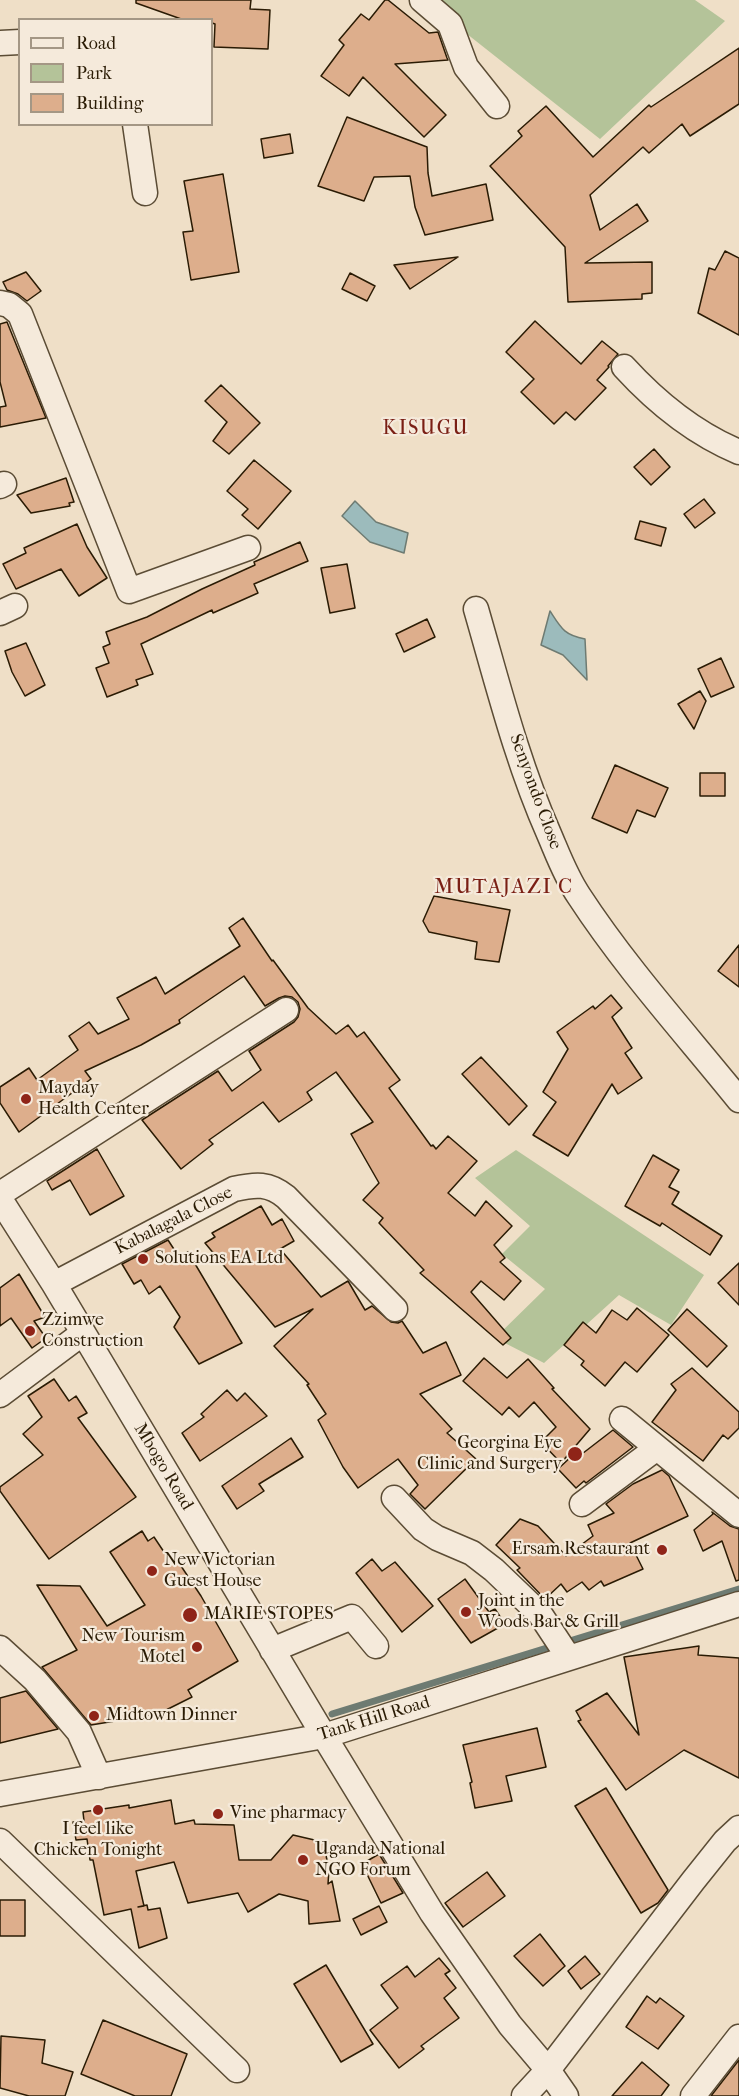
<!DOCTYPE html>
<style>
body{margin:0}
#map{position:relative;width:739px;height:2096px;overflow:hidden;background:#efdfc7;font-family:"IM FELL French Canon",serif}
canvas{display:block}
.legend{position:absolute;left:18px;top:18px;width:195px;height:108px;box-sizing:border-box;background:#f5eadb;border:2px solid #a49785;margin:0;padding:8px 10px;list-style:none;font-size:18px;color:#2a1b04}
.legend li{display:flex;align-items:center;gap:12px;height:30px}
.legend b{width:30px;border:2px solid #a49785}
</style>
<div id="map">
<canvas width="739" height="2096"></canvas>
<ul class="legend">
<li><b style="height:8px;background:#f5eadb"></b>Road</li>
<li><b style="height:16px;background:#b4c399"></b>Park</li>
<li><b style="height:16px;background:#ddae8c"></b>Building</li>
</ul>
</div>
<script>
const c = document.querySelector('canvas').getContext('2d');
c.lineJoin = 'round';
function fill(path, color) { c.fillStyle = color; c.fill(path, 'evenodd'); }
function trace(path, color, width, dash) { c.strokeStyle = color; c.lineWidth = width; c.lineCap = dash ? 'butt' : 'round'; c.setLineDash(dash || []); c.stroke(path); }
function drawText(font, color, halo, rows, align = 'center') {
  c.font = font + ' "IM FELL French Canon",serif'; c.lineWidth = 4.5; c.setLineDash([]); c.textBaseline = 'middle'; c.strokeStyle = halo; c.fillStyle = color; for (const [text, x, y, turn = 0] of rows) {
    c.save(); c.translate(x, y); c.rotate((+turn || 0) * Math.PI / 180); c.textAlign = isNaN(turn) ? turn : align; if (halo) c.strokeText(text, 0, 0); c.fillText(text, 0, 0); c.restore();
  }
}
fill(new Path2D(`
 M424,0H695L725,21L600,139Z
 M516,1150L704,1275L671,1325L619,1295L544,1363L495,1338L545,1289L502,1254L530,1226L475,1178Z`), '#b4c399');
const water = new Path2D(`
 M355,501L376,522L408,533L404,553L370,542L342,516Z
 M550,611C561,628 564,635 585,639L587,680L563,655L541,645Z`);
fill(water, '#9cbbbc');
trace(water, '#6e7b72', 1.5);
trace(new Path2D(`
 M332,1714L739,1589`), '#6e7b72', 7);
const building = new Path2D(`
 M136,0H251L250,9L270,10L268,49L214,47L215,24L212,23V20H184L136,3Z
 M385,0H388L429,33L438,32L447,58L448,60L395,64L446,115L424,137L363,77L349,96L321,76L344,45L339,40L361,14L369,20Z
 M739,48V104L690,136L682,124L649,153L643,147L590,195L600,230L637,204L648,221L585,263L652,262V293L642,294V299L568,302L565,247L490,166L522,136L518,131L546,106L593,157L649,105L651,107Z
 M347,117L427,147L428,173L432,196L486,184L493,220L425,235L415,207L410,176L374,177L364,201L318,186Z
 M290,134L293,153L264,158L261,139Z
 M223,174L239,272L191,280L183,232L193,231L184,181Z
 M725,251L739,258V335L698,313L709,268L715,270Z
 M458,257L410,289L394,265Z
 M26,272L41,291L27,301L18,294L7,290L3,282Z
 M350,273L375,286L367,301L342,289Z
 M535,321L581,364L602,341L618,354L608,366L609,367L597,380L606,388L575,420L566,412L554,424L521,392L534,379L506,352Z
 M7,322L46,418L0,427V407L6,406L0,382V324Z
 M221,385L260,423L229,454L213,441L227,422L205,401Z
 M654,449L670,467L651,485L634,467Z
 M254,460L291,491L258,529L242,515L248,509L227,491Z
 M66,478L74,502L69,503L70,506L31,513L17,495Z
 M704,499L715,513L695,528L684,514Z
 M640,521L666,528L661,546L635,539Z
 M77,524L87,547L107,578L79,596L61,569L16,589L3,564L26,553L24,548Z
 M300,542L308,561L254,584L258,593L213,613L212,610L141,644L153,674L136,680L138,685L107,697L96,668L109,663L103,647L110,644L106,632L147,617L202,589L255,565L254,562Z
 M347,564L355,608L330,613L321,568Z
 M427,619L435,637L404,652L396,634Z
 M26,643L45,685L25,696L12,672L5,651Z
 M721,658L734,687L711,697L698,669Z
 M700,691L706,701L694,729L678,704Z
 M615,765L668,788L655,817L637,810L627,833L592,818Z
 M700,773H725V796H700Z
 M434,896L510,910L499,962L475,959L477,942L429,932L423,921Z
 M243,918L272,961L273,960L308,1008L336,1034L348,1025L357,1037L364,1032L400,1080L389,1088L431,1146L433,1145L436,1149L448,1136L477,1161L448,1193L475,1216L486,1201L512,1226L494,1245L505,1258L500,1262L521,1281L504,1300L481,1281L471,1292L511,1338L503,1345L420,1273L424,1270L379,1223L383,1218L363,1200L379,1183L351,1134L373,1122L336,1072L307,1092L312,1100L279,1122L263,1102L209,1140L213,1144L181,1169L142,1120L218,1071L232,1091L261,1070L249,1051L294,1022L298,1017L300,1009L298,1002L292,997L285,996L279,998L265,1006L244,976L179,1020L180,1023L141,1045L85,1071L91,1079L19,1132L0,1103V1087L29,1068L37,1080L78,1050L69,1036L89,1022L98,1034L129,1019L117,998L156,977L165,994L240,946L229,928Z
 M739,945V987L718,971Z
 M611,995L622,1008L612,1017L632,1048L625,1053L642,1078L618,1094L612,1084L568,1156L533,1135L556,1102L543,1092L568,1049L557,1032L593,1006L595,1009Z
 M481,1057L527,1106L509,1125L462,1074Z
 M97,1149L124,1196L90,1215L70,1180L52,1190L47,1181Z
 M653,1155L679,1170L669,1187L679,1192L672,1204L722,1236L710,1255L662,1223L660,1226L625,1206Z
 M261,1206L272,1225L282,1219L294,1241L280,1249L321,1297L348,1281L365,1310L372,1306L391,1322L398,1323L402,1321L423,1353L446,1342L461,1375L420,1394L452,1429L447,1433L476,1459L425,1509L410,1494L418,1485L398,1459L358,1488L343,1467L318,1420L326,1414L307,1385L309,1384L274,1346L313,1309L275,1327L205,1243L215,1237L212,1233Z
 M168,1240L179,1257L188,1252L242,1343L199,1364L174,1327L180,1317L160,1286L149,1294L141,1280L134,1284L122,1264Z
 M739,1263V1305L718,1283Z
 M19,1274L45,1317L34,1321L46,1338L32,1348L11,1318L0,1326V1288Z
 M637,1308L669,1335L637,1372L625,1362L605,1386L581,1365L584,1361L564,1345L583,1322L596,1333L612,1310L627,1320Z
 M687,1309L727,1346L707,1367L668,1330Z
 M484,1358L507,1378L528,1359L554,1388L552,1389L590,1429L561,1463L541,1442L556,1427L534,1402L519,1417L509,1407L502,1415L463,1381Z
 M692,1368L739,1412V1428L728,1439L723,1435L703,1461L652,1422L676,1390L671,1384Z
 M54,1379L69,1401L76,1396L87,1413L78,1418L136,1497L49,1559L0,1491V1487L43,1455L23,1434L42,1417L28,1396Z
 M227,1390L237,1401L245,1393L267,1416L200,1461L182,1433L204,1417L201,1414Z
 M613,1430L633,1447L586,1483L584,1481L576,1488L558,1469L574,1454L578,1457Z
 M291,1438L303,1457L259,1484L264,1491L237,1509L222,1486Z
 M662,1470L669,1476L688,1516L630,1543L643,1569L604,1586L601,1581L589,1590L582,1582L567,1592L561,1584L545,1599L517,1570L520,1568L496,1545L520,1519L538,1526L566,1556L593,1536L588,1525L614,1513L606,1504L633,1484Z
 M712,1512L730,1526L739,1529V1580L736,1581L722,1541L703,1551L694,1530L713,1514Z
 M142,1531L148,1541L154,1537L168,1558L173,1554L201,1596L238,1661L188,1690L192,1697L158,1714L91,1725L42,1667L77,1650L37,1585L80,1586L107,1626L145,1605L110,1552Z
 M372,1559L382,1571L395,1562L433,1606L402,1632L356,1573Z
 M465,1579L489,1612L495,1609L505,1624L471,1643L438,1599Z
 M699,1646L698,1655L739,1658V1778L684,1750L626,1790L578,1721L581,1720L576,1711L607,1693L639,1735L624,1657Z
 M26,1691L58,1729L0,1743V1698Z
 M537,1728L546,1767L506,1776L512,1801L475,1808L470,1783L472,1782L463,1745Z
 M606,1788L668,1890L658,1903L641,1913L575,1806Z
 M171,1800L175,1824L194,1820L195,1824L234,1825L239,1860H271L293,1835L323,1842L329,1869L328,1884L332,1881L340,1921L309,1924L308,1901L279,1894L248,1912L238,1893L188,1903L174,1862L136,1871L144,1906L138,1907L147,1905L148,1910L160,1908L167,1938L139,1948L131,1909L104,1915L93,1860H90L87,1839L76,1840L73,1822L84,1821L83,1812L129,1805V1808Z
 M379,1854L403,1893L381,1903L362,1864Z
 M487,1872L505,1896L463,1927L445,1903Z
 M0,1900H25V1936H0Z
 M379,1906L387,1922L361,1935L353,1919Z
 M540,1934L565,1966L543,1986L514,1956Z
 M585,1956L600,1974L581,1989L568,1971Z
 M439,1958L450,1971L445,1974L456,1988L444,1998L459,2018L421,2046L424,2049L399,2068L370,2030L398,2008L381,1985L407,1966L415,1977Z
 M326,1965L373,2044L341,2062L294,1984Z
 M647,1996L656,2003L660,1998L684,2016L658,2049L626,2027Z
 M103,2020L187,2054L171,2096H135L81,2074Z
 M1,2036L45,2040L42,2063L73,2072L65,2096H29L0,2088Z
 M739,2060V2096H711Z
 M642,2062L669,2085L661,2096H612Z`);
fill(building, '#ddae8c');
trace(building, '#2a1b04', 1.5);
const minor = new Path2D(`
 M422,0L450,24L466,67L497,106
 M0,43L20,42
 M135,124L145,193
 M0,303L9,305L20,314L129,591L248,548
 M624,367C656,402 696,434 739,452
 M0,486L4,484
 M476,609C498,685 517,762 549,834C558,855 566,877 579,896C626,968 685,1033 739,1100
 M0,613L15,606
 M0,1194L286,1010
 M0,1199L54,1284L324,1736L432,1913L510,2025L548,2070L566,2096
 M54,1284L234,1189C256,1184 269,1183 286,1197L395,1309
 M0,1395L83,1333
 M622,1419L739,1515
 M394,1498L423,1529L437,1538L472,1553L494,1570L540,1614L569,1658
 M582,1504L657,1448
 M0,1648L35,1680L79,1732L99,1777
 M272,1650L352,1617L376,1646
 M0,1794L324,1736L739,1604
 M0,1841L237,2070
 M524,2096L548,2070L693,1881L725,1841L739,1828
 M693,2096L739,2037`);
trace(minor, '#5b4c35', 27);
trace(minor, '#f5eadb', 24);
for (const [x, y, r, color] of [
 [26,1099,6,"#8f2418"],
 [143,1259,6,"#8f2418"],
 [30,1331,6,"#8f2418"],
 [575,1454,8,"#8f2418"],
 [662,1550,6,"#8f2418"],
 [152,1571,6,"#8f2418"],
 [466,1612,6,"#8f2418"],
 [190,1615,8,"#8f2418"],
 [197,1647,6,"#8f2418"],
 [94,1716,6,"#8f2418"],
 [98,1810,6,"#8f2418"],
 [218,1814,6,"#8f2418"],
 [303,1860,6,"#8f2418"]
]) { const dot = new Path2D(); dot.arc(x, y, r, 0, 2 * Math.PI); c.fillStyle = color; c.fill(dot); trace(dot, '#f5eadb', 2); }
drawText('18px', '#2a1b04', '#f5eadb', [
 ["Senyondo Close",535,792,70],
 ["Kabalagala Close",174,1221,-27],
 ["Mbogo Road",163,1467,59],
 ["Tank Hill Road",374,1719,-17]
]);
drawText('18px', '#2a1b04', '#f5eadb', [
 ["Mayday",38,1089],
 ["Health Center",38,1110],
 ["Solutions EA Ltd",155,1259],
 ["Zzimwe",42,1321],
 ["Construction",42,1342],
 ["Georgina Eye",562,1444,"right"],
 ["Clinic and Surgery",562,1465,"right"],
 ["Ersam Restaurant",650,1550,"right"],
 ["New Victorian",164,1561],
 ["Guest House",164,1582],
 ["Joint in the",478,1602],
 ["Woods Bar & Grill",478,1623],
 ["MARIE STOPES",204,1615],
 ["New Tourism",185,1637,"right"],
 ["Motel",185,1658,"right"],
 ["Midtown Dinner",106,1716],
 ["Vine pharmacy",230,1814],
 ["I feel like",98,1830,"center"],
 ["Chicken Tonight",98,1851,"center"],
 ["Uganda National",315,1850],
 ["NGO Forum",315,1871]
], 'left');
c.letterSpacing = '1.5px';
drawText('20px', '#7a1f14', '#f5eadb', [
 ["KISUGU",426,429]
]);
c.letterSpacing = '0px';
c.letterSpacing = '1.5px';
drawText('21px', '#7a1f14', '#f5eadb', [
 ["MUTAJAZI C",504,888]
]);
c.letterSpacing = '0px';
</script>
